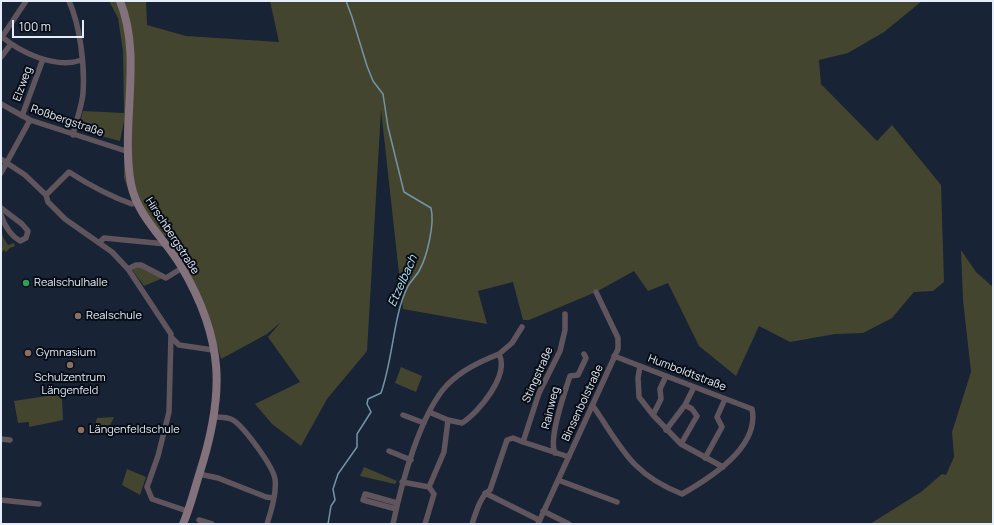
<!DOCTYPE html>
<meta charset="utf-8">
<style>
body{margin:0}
#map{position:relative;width:994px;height:525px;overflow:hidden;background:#182336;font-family:Manrope,sans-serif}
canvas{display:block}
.frame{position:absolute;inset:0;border:2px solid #e5edfa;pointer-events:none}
.scale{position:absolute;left:12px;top:20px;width:72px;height:18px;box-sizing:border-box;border:2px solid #e5edfa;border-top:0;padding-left:5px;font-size:12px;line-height:14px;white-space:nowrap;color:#e5edfa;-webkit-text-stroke:3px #080d15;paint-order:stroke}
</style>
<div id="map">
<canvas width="994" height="525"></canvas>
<div class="frame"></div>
<div class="scale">100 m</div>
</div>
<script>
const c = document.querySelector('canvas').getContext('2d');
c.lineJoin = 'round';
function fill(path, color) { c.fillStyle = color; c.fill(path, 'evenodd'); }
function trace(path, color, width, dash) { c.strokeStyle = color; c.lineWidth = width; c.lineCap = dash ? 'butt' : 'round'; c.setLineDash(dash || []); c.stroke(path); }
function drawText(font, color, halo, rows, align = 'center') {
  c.font = font + ' Manrope,sans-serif'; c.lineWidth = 4; c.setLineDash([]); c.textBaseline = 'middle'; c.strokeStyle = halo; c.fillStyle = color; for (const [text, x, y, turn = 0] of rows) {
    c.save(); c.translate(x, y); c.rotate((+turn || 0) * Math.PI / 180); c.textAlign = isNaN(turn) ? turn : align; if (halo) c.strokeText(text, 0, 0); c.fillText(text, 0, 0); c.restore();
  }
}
fill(new Path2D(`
 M109,1H146L147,25L186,36L279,42L270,1H922L884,32L848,53L819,60L821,84L877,141L892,125L941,185L944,282L933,291L914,292L892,318L863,333L835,334L790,342L759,326L736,376L699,346L668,283L648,291L634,271L596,292L529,320H523L513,282L478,291L487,324L403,309L381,110L367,351L327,399L301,446L272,424L255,404L300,382L268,337L281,322L267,334L221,359L209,317L182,260L166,236L155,233L132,200L124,178V121L120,141L78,130L83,111L124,113L123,51L118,18Z
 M1,227L3,237L8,245L14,243L15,246L10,248L6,252L4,250L1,253Z
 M961,250L976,272L993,287V524H870L921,492L942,474L946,475L954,457L952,432L971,372L963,300Z
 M140,266L163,278L144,286L133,271L134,268Z
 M401,367L422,376L416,392L395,383Z
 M99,388V391L62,397L63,420L29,427V422L18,423L14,401Z
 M114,417L110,425H95L97,418Z
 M364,467L397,481L395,484L360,476Z
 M127,469L146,477L140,495L122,485Z`), '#44452e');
trace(new Path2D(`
 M328,524L331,506L335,500L333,489L338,474L357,447V434L371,412L367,404L368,399L381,393C390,367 392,341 398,315C400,306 404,294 408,286C411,281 416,276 419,271C427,257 435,224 431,208L404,192L388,127L383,94L373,81L367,66L352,17L346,1`), '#7494a7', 1.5);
trace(new Path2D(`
 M69,1C80,25 85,66 83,93C82,106 76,121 73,135
 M1,36C21,53 55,69 82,60
 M2,37L26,1
 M1,57L11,44
 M1,104L30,120L129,152
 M22,116L43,59
 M1,159L25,175L46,195L48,202L65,219L112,252L128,269L171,334L169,412L158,456L147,487L152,499L187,511
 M1,173L30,120
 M46,195L69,172C89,185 109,196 132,204L137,202
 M1,208L22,224L28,231L26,238L20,241C10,235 5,227 1,215
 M100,242L104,238L166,244
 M128,269L136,265H141L166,278L182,268
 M171,337L179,345L213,350
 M499,354L512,343L522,327
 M640,366L638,378L639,397L653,415L681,444L723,467
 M593,406C622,448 631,474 682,494C710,478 760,447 752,409L614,356
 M429,412L448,420
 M403,415L424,423
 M653,415L661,399L660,389L666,376
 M215,417C220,417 228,417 233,420C244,427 273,466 275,479C277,492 271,512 267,524
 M666,430L685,405L694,387
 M1,439L10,440
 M523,442L569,457
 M681,444L697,416L692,409L685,405
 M389,451L411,460
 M555,453C548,439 565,391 570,376L578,375L586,358L584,354
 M705,458L722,427L717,417L725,399
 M199,474L218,478L266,497L273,498
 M558,480L617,502
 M485,493L539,520
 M1,500L39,504
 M396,509L363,500L365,494L397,503
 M543,511L569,524
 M199,520L212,524
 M393,524C401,485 420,414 447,385C462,370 479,362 499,354C510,375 479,412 462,423L448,420L444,452L429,487L402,482
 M425,524L434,494L429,487
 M472,524C476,513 480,496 490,490L507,440L513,438L523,442L539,393L560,351L565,330V314
 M538,524L618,349V338L596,292`), '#60555c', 5.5);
trace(new Path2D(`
 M120,1C143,57 120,125 131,184C137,216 165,239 181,266C225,340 225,395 199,475C194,491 190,508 183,524`), '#83717c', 8);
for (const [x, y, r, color] of [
 [26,283,4,"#2e9e5b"],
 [78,316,4,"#8d6e63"],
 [28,353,4,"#8d6e63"],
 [70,365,4,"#8d6e63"],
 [81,430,4,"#8d6e63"]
]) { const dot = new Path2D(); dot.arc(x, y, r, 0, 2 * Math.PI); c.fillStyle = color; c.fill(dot); trace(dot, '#080d15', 1.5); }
drawText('11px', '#e5edfa', '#080d15', [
 ["Elzweg",23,84,-70],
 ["Roßbergstraße",67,121,19],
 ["Hirschbergstraße",172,236,57],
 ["Humboldtstraße",687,373,21],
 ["Stingstraße",538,375,-66],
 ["Binsenbolstraße",583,403,-65],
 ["Rainweg",551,408,-76]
]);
drawText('11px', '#e5edfa', '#080d15', [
 ["Realschulhalle",34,283],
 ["Realschule",86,316],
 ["Gymnasium",36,353],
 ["Schulzentrum",70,378,"center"],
 ["Längenfeld",70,391,"center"],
 ["Längenfeldschule",89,430]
], 'left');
drawText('italic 12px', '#bae5fa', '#080d15', [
 ["Etzelbach",403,281,-66]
]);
</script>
